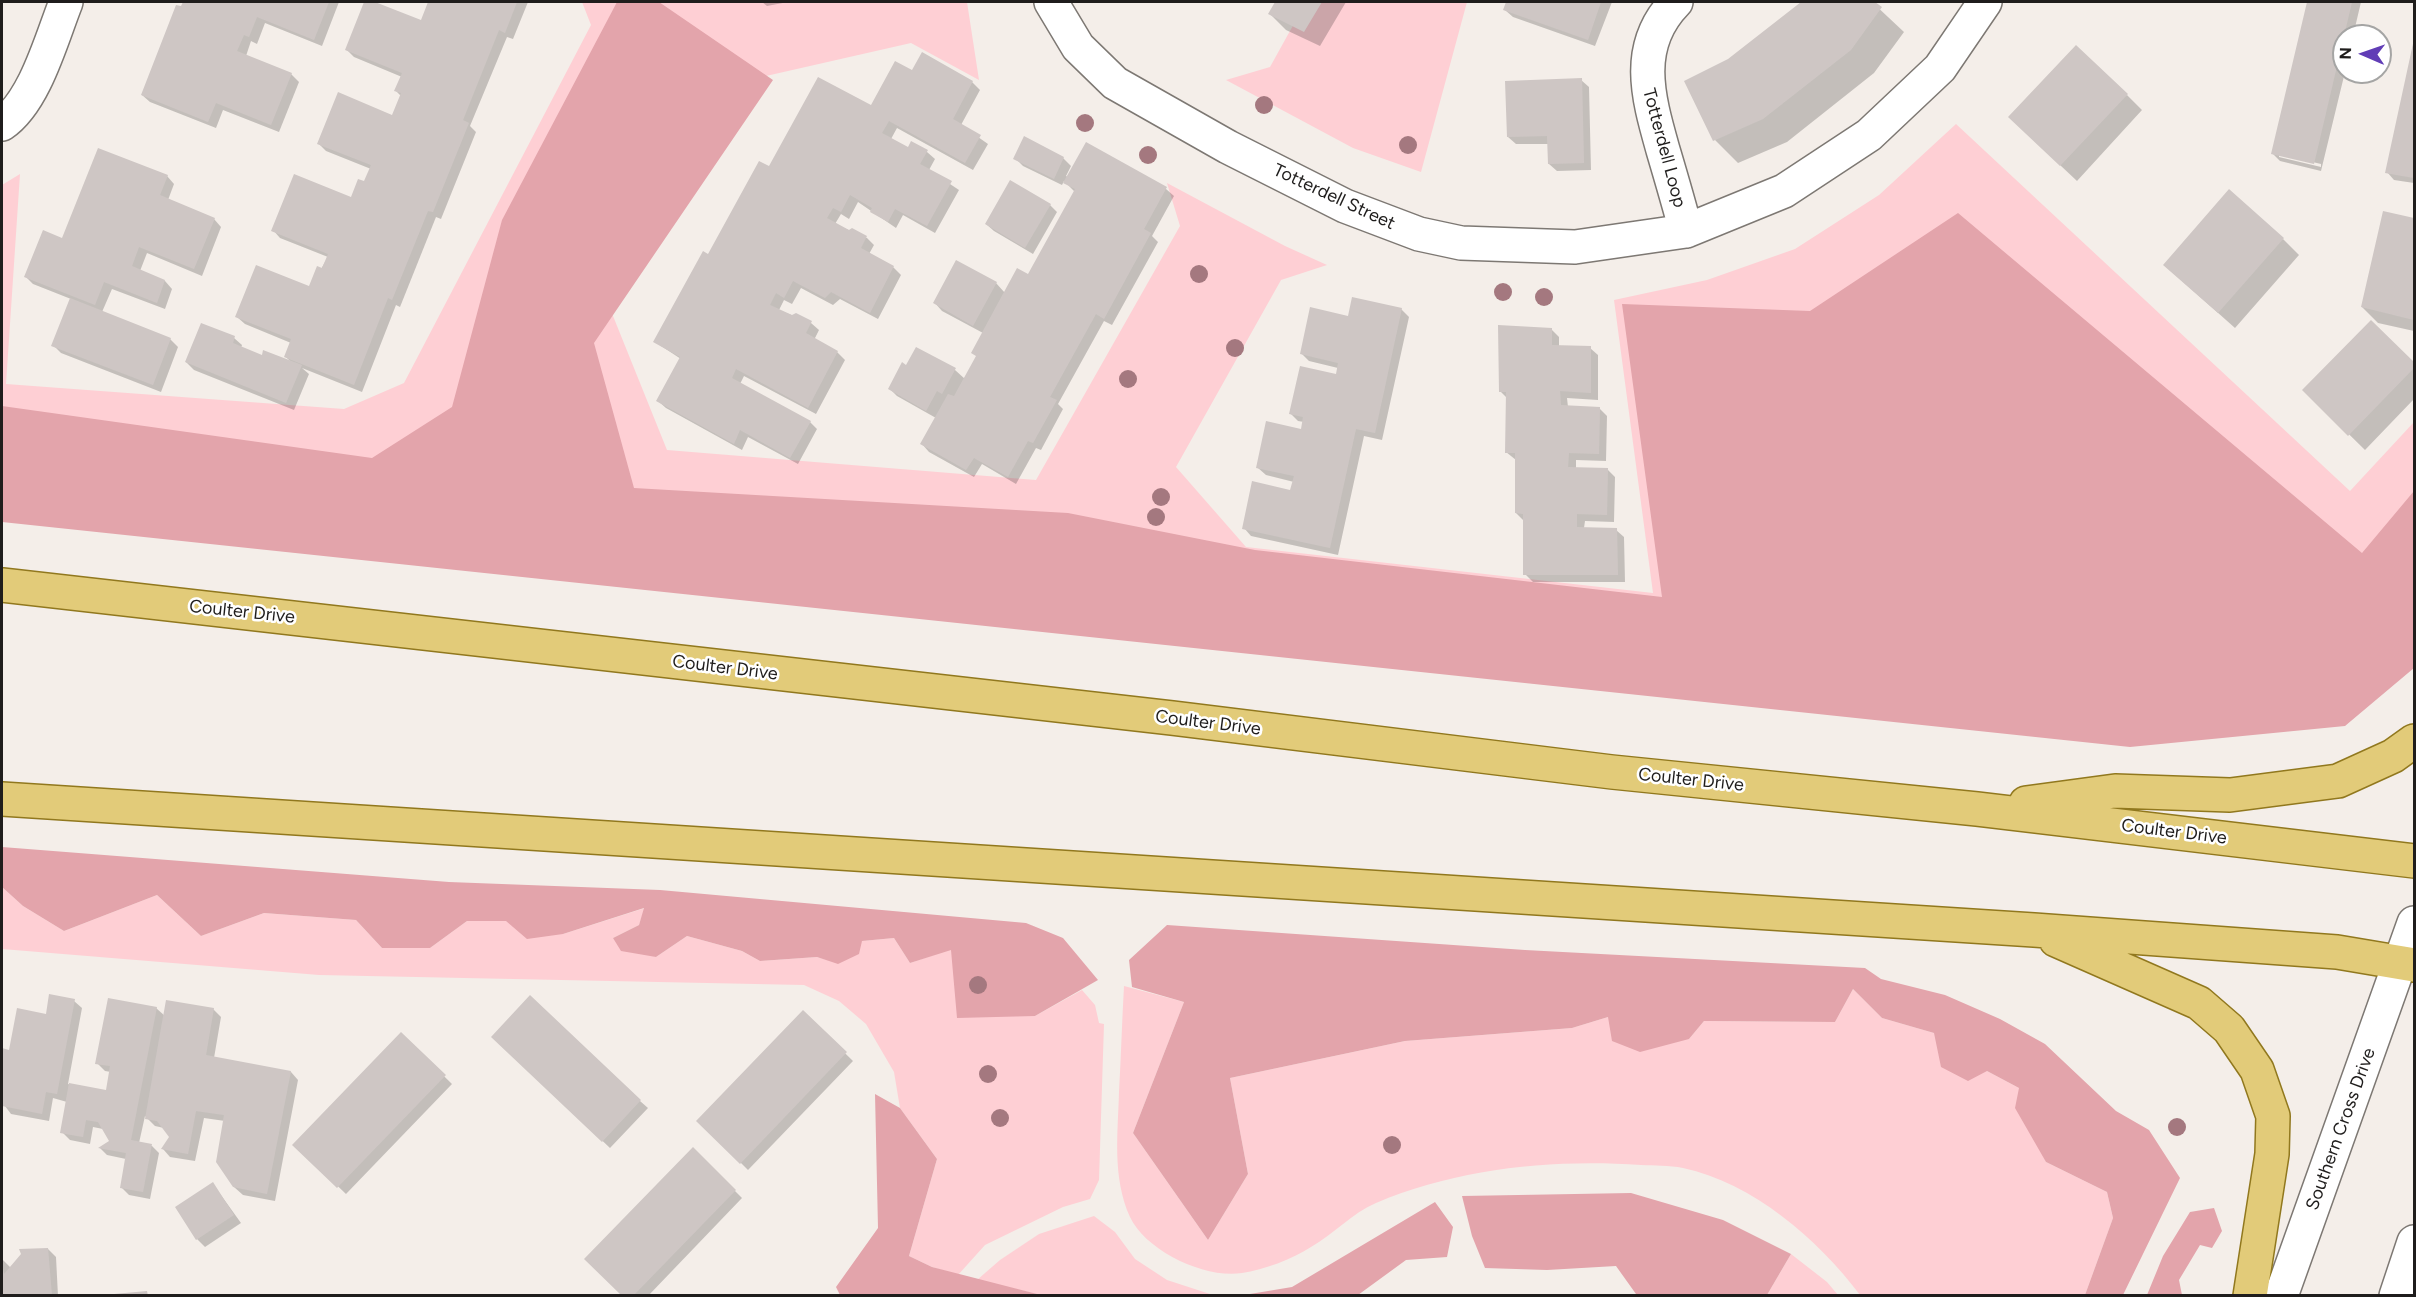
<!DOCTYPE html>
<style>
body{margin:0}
#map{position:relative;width:2416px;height:1297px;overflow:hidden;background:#f4eee9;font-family:Figtree,sans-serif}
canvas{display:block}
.frame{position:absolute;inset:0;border:3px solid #1f1d1c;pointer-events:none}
.north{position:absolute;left:2332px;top:24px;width:60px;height:60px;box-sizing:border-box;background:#fff;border:2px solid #a5a5a4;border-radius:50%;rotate:272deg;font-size:16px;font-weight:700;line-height:24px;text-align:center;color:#1f1d1c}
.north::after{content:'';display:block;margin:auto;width:21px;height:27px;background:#613db6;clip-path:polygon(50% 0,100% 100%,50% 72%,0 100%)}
</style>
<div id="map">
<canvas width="2416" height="1297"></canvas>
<div class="frame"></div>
<div class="north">N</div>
</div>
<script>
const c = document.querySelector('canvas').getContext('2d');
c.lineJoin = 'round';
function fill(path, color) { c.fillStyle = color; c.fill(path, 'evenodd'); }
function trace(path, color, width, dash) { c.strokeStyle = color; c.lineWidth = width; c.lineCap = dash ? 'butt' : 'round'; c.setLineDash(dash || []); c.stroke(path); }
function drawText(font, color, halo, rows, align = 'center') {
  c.font = font + ' Figtree,sans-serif'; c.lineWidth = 5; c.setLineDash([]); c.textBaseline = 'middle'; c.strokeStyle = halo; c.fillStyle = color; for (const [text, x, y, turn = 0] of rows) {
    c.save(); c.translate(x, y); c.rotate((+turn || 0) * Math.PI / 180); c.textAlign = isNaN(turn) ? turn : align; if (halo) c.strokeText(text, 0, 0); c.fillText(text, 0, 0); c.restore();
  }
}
fill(new Path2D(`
 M582,2H967L979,80L911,43L766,76L609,306L667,450L1036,480L1180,226L1167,183L1285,246L1327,265L1281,280L1176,467L1246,547L1653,593L1614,300L1707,280L1795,249L1879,195L1956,124L2350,491L2414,422V561L2218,684L2,430V185L20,174L6,384L344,409L404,383L591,25Z
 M1306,2H1467L1421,172L1353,148L1226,80L1270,67Z
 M2,887L23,906L64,931L157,895L201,936L264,913L356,920L382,948H430L467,921H506L563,934L645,908L639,925L613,938L656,957L687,936L742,951L760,961L817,957L838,963L862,941L894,938L910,963L951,949L1035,1016L1082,990L1095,1005L1099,1023L1104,1024L1099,1180L1090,1199L1063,1207L985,1245L958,1275L932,1267L909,1256L937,1159L900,1108L894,1072L866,1024L839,1001L804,985L319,975L2,949Z
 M1124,986L1184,1002L1133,1133L1208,1240L1248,1174L1230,1078L1405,1041L1572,1028L1608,1017L1689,1039L1704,1021L1835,1022L1853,989L1882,1018L1934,1033L1987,1071L2019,1088L2046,1162L2107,1192L2113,1218L2085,1295H1860C1818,1239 1753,1183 1683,1168C1669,1165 1654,1166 1641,1165C1552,1159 1459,1168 1376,1203C1352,1213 1334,1234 1311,1247C1292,1259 1264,1270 1242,1273C1205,1279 1146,1251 1130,1217C1112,1177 1118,1133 1119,1092C1121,1056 1122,1021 1124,986Z
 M1094,1216L1115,1232L1135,1259L1167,1280L1210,1294L1231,1295H1041L977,1280L1000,1260L1039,1234Z
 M1791,1254L1827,1282L1838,1295H1767Z`), '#fecfd4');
fill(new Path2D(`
 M617,2H659L773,80L594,343L634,488L1068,513L1255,550L1662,597L1622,304L1810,311L1958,213L2362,553L2414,491V668L2345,726L2130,747L2,522V406L372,458L452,407L502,220Z
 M2,847L449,882L660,890L1026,923L1063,938L1098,980L1035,1016L957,1018L951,950L910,963L894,938L862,941L859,954L838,964L817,957L760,961L742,951L687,936L656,957L621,951L613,938L639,925L644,908L563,934L527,939L506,921H467L430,948H382L356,920L264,913L201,936L157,895L64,931L23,906L2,887Z
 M1167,925L1525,950L1865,968L1881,979L1945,995L2000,1019L2045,1044L2116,1111L2149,1130L2180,1178L2123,1295H2085L2113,1218L2107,1192L2046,1162L2015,1108L2019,1088L1987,1071L1968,1081L1941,1067L1934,1033L1882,1018L1853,989L1835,1022L1704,1021L1689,1039L1640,1052L1612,1041L1608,1017L1572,1028L1405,1041L1230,1078L1248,1174L1208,1240L1133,1133L1184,1002L1132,987L1129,960Z
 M875,1094L900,1108L937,1159L909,1256L932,1267L1041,1295H840L836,1287L878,1228Z
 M1631,1193L1723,1220L1791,1254L1767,1295H1642L1636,1294L1616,1266L1547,1270L1485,1268L1472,1236L1462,1196Z
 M1435,1202L1453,1227L1447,1257L1406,1260L1358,1295H1244L1292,1287Z
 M2214,1208L2222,1231L2212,1248L2200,1245L2179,1280L2182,1295H2147L2163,1256L2190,1212Z`), '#e3a4ab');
fill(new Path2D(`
 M185,2H339L322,46L265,23L257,44L251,41L246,56L291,74L299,82L279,132L223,110L216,128L150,102L142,95Z
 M366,2L421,22L429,2H528L513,39L507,37L470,126L476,132L441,219L436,217L400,307L396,305L362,392L302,368L309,374L294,410L194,370L186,362L234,338L242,345L241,348L263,357L292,363L285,356L291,343L245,324L237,317L310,288L328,257L280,238L273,230L352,199L365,183L371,169L326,151L318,143L393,117L401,96L396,91L402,77L354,57L347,50Z
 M762,2H788L767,6Z
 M1277,2H1346L1320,46L1286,30L1270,14Z
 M1508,2H1612L1595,46L1513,17L1505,10Z
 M1803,2H1872L1904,32L1874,73L1787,142L1738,163L1715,140L1729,60Z
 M2308,2H2361L2353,36H2344L2345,72L2321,171L2280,161L2272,153ZM2279,154L2321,164V167L2279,157Z
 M2414,41V183L2394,180L2387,172Z
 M913,72L972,82L980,90L961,125L988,144L973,170L897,128L891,139L908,149L911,143L927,152L935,159L929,170L959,190L935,233L903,215L896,228L858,202L849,219L841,214L835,224L867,238L874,245L869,254L893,267L901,275L878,319L840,299L833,305L801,288L792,304L784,300L779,310L811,323L819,330L814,340L837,352L845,360L816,414L744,376L740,384L810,422L817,429L798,464L748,437L742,450L666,408L658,401L681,359L655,342L709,256L770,168L871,107Z
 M1581,80L1589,87L1591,170L1557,171L1549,164V144H1516L1508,137Z
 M2127,95L2142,110L2077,181L2026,133Z
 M1087,144L1166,189L1174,196L1152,236L1158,242L1112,325L1104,321L1058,404L1063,409L1041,450L1036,448L1016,484L982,464L974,477L929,452L922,444L936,418L897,396L890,389L907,367L955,370L965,379L977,357L983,333L942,311L935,303L996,283L1005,293L1028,276L1075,192L1064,181L1062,185L1023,166L1015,158H1063L1071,166L1066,176L1068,177Z
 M167,176L174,184L168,200L214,219L221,227L202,276L147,253L140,271L165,281L172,289L165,309L112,289L102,312L170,339L178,347L161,392L61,353L53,345L71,299L33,284L26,277L63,240Z
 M1050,205L1057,212L1033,254L994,231L986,224Z
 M2384,212L2414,219V331L2378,323L2362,307Z
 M2283,239L2299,255L2235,328L2181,280Z
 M1401,309L1409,317L1382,440L1364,436L1338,555L1251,536L1244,528L1291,492L1294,482L1266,475L1258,468L1302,431L1304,422L1298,421L1290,413L1337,375L1338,368L1309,361L1302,354L1349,317Z
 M2372,322L2414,364V399L2365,450L2304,390Z
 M1551,329L1559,337V347L1590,348L1598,355V400L1567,398L1568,407L1599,408L1607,416L1606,461L1576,460V469L1608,470L1615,477L1614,522L1585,521L1584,528L1616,530L1624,537L1625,582H1533L1525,574L1524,521L1516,513V460L1506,452L1508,399L1500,391Z
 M74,1001L82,1008L68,1084L107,1092L111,1072L105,1071L97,1063L156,1008L165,1016L213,1009L221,1017L214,1058L291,1072L298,1080L275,1201L243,1195L234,1187L225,1121L204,1118L195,1161L170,1157L163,1149L171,1137L164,1128L155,1126L145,1116L139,1143L152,1146L159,1153L150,1199L129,1195L121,1187L126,1159L107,1155L100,1148L111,1141L103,1129L93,1127L90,1144L70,1140L62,1132L67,1102L53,1098L49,1121L11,1114L2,1102L3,1050L10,1051L47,1016Z
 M803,1012L853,1061L748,1170L699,1121Z
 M401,1034L452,1084L346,1194L295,1145Z
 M493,1037L640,1101L648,1108L610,1148Z
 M693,1149L742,1198L648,1296H624Z
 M213,1184L241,1223L205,1247L197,1239Z
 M48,1249L56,1257L58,1296H2V1259L11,1268Z`), '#0003');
fill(new Path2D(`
 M183,2H329L314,40L257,17L249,37L244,35L237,51L292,73L271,125L216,103L208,122L141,95L176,5L181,6Z
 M364,2H375L421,20L428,2H517L505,33L499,30L463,120L469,123L433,212L428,211L392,300L388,298L354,385L284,357L291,339L235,317L256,265L309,286L317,266L322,268L328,254L271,231L294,174L351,197L358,179L364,181L371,165L317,144L338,92L392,115L401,93L394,91L402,73L345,50Z
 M1275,2H1322L1304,32L1268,14Z
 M1506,2H1601L1588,40L1503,10Z
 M1801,2H1875L1882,7L1851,50L1763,119L1713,141L1684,81L1728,59Z
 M2307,2H2352L2314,164L2271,154Z
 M2414,39V178L2385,173Z
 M2076,45L2128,94L2060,166L2008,117Z
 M922,52L973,81L953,119L981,135L965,163L889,121L882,133L908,147L911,141L928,150L920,164L952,181L927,226L895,209L888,222L870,212L872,208L850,195L841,212L833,208L827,218L849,230L852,228L867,236L861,248L894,266L870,313L831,292L825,298L793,281L784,298L776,293L770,305L792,315L796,313L812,321L806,333L838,351L808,408L736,369L732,378L811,421L790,458L740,430L734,444L656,401L680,357L653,342L703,251L708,254L759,161L769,166L818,77L871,105L895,61L912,70Z
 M1582,78L1584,163L1548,164L1547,136L1507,137L1505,81Z
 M1024,136L1064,157L1054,179L1013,159Z
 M1086,142L1167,187L1144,229L1151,233L1104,319L1096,314L1050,397L1057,400L1033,443L1028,441L1008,477L974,458L966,470L920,444L948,394L954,396L976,356L971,353L1017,268L1028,274L1075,189L1063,183Z
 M98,148L168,175L160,195L215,218L194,269L139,247L132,266L165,280L157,303L104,282L95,305L24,277L43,230L62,238Z
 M1010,180L1051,204L1025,248L985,224Z
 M2229,189L2284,238L2218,313L2163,265Z
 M2383,211L2414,218V320L2361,307Z
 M956,260L997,282L973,326L933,303Z
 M1352,297L1402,308L1375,433L1356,429L1330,548L1242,529L1252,481L1290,490L1294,476L1256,468L1266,421L1301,429L1303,417L1289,414L1300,366L1336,374L1338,363L1300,354L1310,307L1348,316Z
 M70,298L171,338L153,385L51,346Z
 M2371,320L2414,362V368L2348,436L2302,390Z
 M201,323L235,336L233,343L262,355L263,350L302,365L286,403L185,362Z
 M1498,325L1552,328V345L1591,346V393L1560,391L1561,405L1600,407L1599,454L1569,453L1568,467L1608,468L1607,515L1577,514V527L1617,528L1618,575H1523V514L1515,513V453H1505L1506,392H1499Z
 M916,347L956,368L942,394L937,391L926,411L888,389L902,362L906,365Z
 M49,994L75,999L57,1094L46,1092L42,1114L2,1106V1048L9,1050L17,1008L46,1014Z
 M530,995L641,1100L602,1142L491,1037Z
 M108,998L157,1007L131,1140L152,1144L143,1192L120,1188L126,1153L98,1148L109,1141L98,1122L86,1120L83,1137L60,1133L69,1083L106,1090L110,1066L95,1064Z
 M166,1000L214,1008L206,1055L291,1071L267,1194L233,1187L216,1162L224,1115L196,1111L188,1154L161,1149L169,1137L157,1121L145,1119Z
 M803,1010L847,1052L740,1164L696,1121Z
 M401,1032L446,1075L337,1188L292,1145Z
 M693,1147L736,1190L633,1296H622L584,1259Z
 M213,1182L234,1215L196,1240L175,1207Z
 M48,1248L52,1296H2V1263L4,1274L21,1254L19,1249Z
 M147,1291L148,1296H114V1294Z`), '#cec6c4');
const minor = new Path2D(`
 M1051,2L1078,47L1115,83L1228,147L1345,206L1419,234L1461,243L1575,247L1686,231L1784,191L1869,135L1940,68L1985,2
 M1676,2C1633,46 1648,97 1663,150C1671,177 1679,204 1686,231
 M2,124C35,102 52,37 66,2`);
const secondary = new Path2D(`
 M2281,1296L2414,923
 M2396,1296L2414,1242`);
const primary = new Path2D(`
 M2,585L1172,718L1612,772L1977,809L2414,861
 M2,799L2034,930L2337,952L2414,965
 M2026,803L2115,791L2230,795L2338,781L2393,756L2414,741
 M2056,940L2199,1003L2229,1029L2257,1070L2273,1116L2272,1154L2250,1296`);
trace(minor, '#7d7873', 36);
trace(secondary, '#7d7873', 36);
trace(primary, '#91781e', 36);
trace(minor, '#fff', 33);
trace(secondary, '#fff', 33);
trace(primary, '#e2cb79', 33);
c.fillStyle = '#a4787f';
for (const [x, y] of [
 [1264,105],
 [1085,123],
 [1408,145],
 [1148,155],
 [1199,274],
 [1503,292],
 [1544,297],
 [1235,348],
 [1128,379],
 [1161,497],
 [1156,517],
 [978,985],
 [988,1074],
 [1000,1118],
 [2177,1127],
 [1392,1145]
]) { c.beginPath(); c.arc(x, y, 9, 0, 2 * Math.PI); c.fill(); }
drawText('18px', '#1f1d1c', '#fff', [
 ["Totterdell Loop",1664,148,75],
 ["Totterdell Street",1334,197,25],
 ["Coulter Drive",242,612,6],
 ["Coulter Drive",725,668,7],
 ["Coulter Drive",1208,723,7],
 ["Coulter Drive",1691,780,6],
 ["Coulter Drive",2174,832,7],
 ["Southern Cross Drive",2341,1129,-70]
]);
</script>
